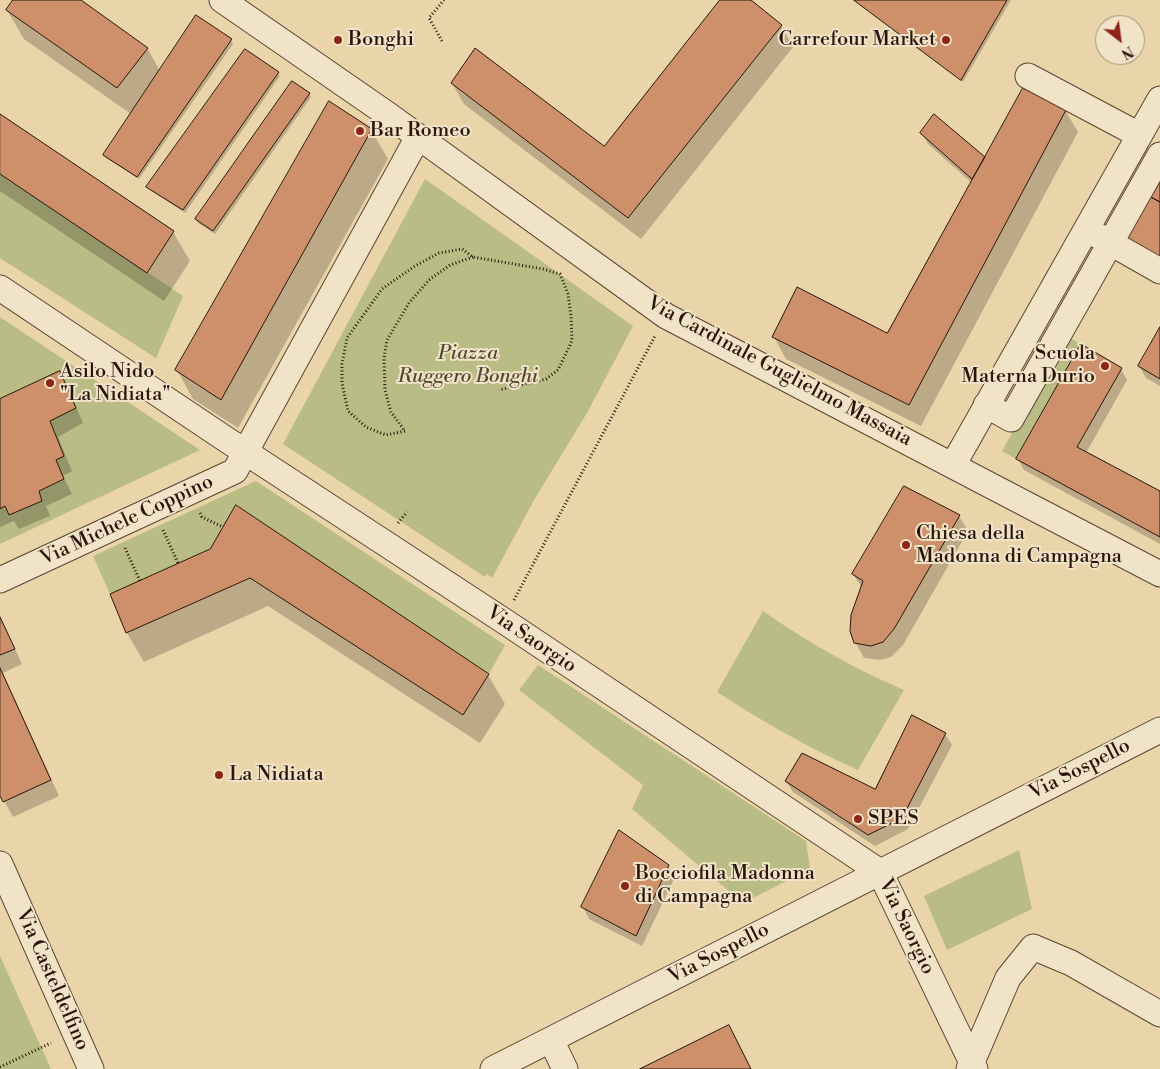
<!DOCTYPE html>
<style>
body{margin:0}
#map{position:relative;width:1160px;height:1069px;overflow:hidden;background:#ead4a9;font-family:"Libre Bodoni",serif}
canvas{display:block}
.north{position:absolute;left:1095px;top:15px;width:50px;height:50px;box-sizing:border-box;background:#f1e3c7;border:1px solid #a1917d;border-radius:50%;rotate:150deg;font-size:14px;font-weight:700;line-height:20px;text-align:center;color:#29170d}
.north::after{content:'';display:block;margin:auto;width:18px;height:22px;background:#8f2418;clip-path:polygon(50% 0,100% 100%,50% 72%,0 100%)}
</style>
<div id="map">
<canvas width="1160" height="1069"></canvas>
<div class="north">N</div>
</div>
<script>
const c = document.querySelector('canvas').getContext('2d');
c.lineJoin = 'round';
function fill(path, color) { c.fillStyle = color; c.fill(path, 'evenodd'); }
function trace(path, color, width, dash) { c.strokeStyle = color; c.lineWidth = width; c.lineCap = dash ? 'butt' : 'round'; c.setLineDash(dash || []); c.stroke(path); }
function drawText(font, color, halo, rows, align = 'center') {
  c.font = font + ' "Libre Bodoni",serif'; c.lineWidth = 4; c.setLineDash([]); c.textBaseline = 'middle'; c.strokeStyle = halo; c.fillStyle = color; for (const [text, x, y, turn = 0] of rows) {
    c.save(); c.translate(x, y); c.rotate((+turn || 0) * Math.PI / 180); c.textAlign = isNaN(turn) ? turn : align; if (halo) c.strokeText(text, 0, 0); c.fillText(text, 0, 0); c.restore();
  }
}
fill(new Path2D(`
 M0,174L183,296L156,358L0,258Z
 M425,179L633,326L587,413L534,500L492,578L487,574L485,577L283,444Z
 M0,317L200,450L0,544Z
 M1066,336L1081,344L1016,459L1002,451Z
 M256,481L505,645L489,674L236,505L210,549L110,594L93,556Z
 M763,611C809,643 853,668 904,690L858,770C809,748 763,722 717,692Z
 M538,665L806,841L810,869L743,903L632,809L643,785L519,690Z
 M1019,850L1032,909L947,950L924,896Z
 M0,956L51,1069H0Z`), '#babc85');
fill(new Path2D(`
 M14,0H78L147,48L160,71L231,40L233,44L139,179L106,158L104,155L131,114L24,39L7,10Z
 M721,0H749L781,26L793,47L641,239L464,104L452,83L604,148Z
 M853,0H1011L963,82Z
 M278,73L280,76L185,213L150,190L148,187Z
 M309,94L311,97L215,234L198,223L196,219Z
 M1065,110L1078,132L921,426L786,359L774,337L888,334L972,183L928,144L922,133L985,159Z
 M0,116L173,232L190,261L164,301L0,191Z
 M371,130L388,159L238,428L193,399L177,370Z
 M1160,329V386L1146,378L1139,366Z
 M1121,369L1127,380L1086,453L1160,492V544L1024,470L1018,459Z
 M60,373L68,388L83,423L58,437L72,471L63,476L72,494L46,506L50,516L19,529L14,521L0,527V400Z
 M959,516L968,531L903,645L891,657L880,660L864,658L855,642L862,588L853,574Z
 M210,550L488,675L505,704L480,743L268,606L144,662L127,633L112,595Z
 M0,617L22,664L3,673L59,796L13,817L0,793Z
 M945,734L952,745L908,829L875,846L793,792L786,781L875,791Z
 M668,866L675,877L642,946L589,919L583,907Z`), '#0003');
const building = new Path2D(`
 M13,0H81L148,48L117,88L6,10Z
 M720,0H751L782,25L628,218L451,83L475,48L604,146Z
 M854,0H1007L961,80Z
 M196,15L232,39L137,177L103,155Z
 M245,49L279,72L183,210L146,187Z
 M292,81L310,93L213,231L195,219Z
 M1023,88L1066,110L909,405L772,337L797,287L887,333Z
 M329,101L372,129L221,400L175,370Z
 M0,114L174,231L147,273L0,174Z
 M934,114L985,157L972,179L920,133Z
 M1160,173V202L1147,195Z
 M1147,195L1160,202V258L1122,239Z
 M1160,327V379L1138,366Z
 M1081,344L1122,368L1077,447L1160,491V537L1016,459Z
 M60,371L76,408L50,421L64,456L56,460L64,479L39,491L42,501L9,515L5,506L0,509V399Z
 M904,486L960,515L894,629L883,642L871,646L854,643L850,631L851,615L863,581L852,574Z
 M236,505L489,674L463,715L250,578L126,633L110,594L210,549Z
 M0,617L15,649L0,655Z
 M0,668L51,780L3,802L0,796Z
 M912,715L946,733L902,818L868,835L785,781L802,753L875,789Z
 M619,830L669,865L636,936L581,907Z
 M729,1025L751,1069H640Z`);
fill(building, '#ce906a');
trace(building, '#29170d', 1);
const minor = new Path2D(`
 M222,0L387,114L666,316L1160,574
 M1028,76L1139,135
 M1095,234L1160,271
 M0,288L224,438L504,621L880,872L975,1069
 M986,405L1011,419L1160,155
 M953,465L1160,99
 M0,580L235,471L418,137
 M0,864L91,1069
 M551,1040L565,1069
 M493,1069L1160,730
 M969,1069L1008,978L1033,947L1071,963L1160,1014`);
trace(minor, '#594634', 27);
trace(new Path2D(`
 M442,41L429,18L444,0
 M473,257L450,265L429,280L409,303L387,340L384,358L385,390L391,412L405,431L386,435L366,427L348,411L342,383V364L347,338L382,289L415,266L439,253L462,249L473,257L543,269L560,274L568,294L571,316L572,341L558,370L546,379L499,390
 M200,513L202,517L223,527
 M398,523L407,512
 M163,530L178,563
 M125,548L140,581
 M514,600L655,336
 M0,1067L51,1043`), '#29170d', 3, [1, 2.5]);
trace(minor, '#f1e3c7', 25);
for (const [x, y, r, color] of [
 [338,40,5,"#8f2418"],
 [946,40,5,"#8f2418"],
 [360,131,5,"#8f2418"],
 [1105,366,5,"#8f2418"],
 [50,383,5,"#8f2418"],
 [906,545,5,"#8f2418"],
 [219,775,5,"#8f2418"],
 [858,819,5,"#8f2418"],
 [625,886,5,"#8f2418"]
]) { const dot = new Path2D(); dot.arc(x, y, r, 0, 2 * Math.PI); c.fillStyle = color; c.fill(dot); trace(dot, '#f1e3c7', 2); }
drawText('20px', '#29170d', '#f1e3c7', [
 ["Bonghi",348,40],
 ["Carrefour Market",936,40,"right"],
 ["Bar Romeo",370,131],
 ["Scuola",1095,354,"right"],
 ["Materna Durio",1095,377,"right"],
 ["Asilo Nido",60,372],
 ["\"La Nidiata\"",60,395],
 ["Chiesa della",916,534],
 ["Madonna di Campagna",916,557],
 ["La Nidiata",229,775],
 ["SPES",868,819],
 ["Bocciofila Madonna",635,874],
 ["di Campagna",635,897]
], 'left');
drawText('italic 20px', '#544931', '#f1e3c7', [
 ["Piazza",468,354],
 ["Ruggero Bonghi",468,377]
]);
drawText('20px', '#29170d', '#f1e3c7', [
 ["Via Cardinale Guglielmo Massaia",779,372,28],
 ["Via Michele Coppino",127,521,-25],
 ["Via Saorgio",531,640,34],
 ["Via Sospello",1080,770,-27],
 ["Via Saorgio",906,927,64],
 ["Via Sospello",719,954,-27],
 ["Via Casteldelfino",52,980,66]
]);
</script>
